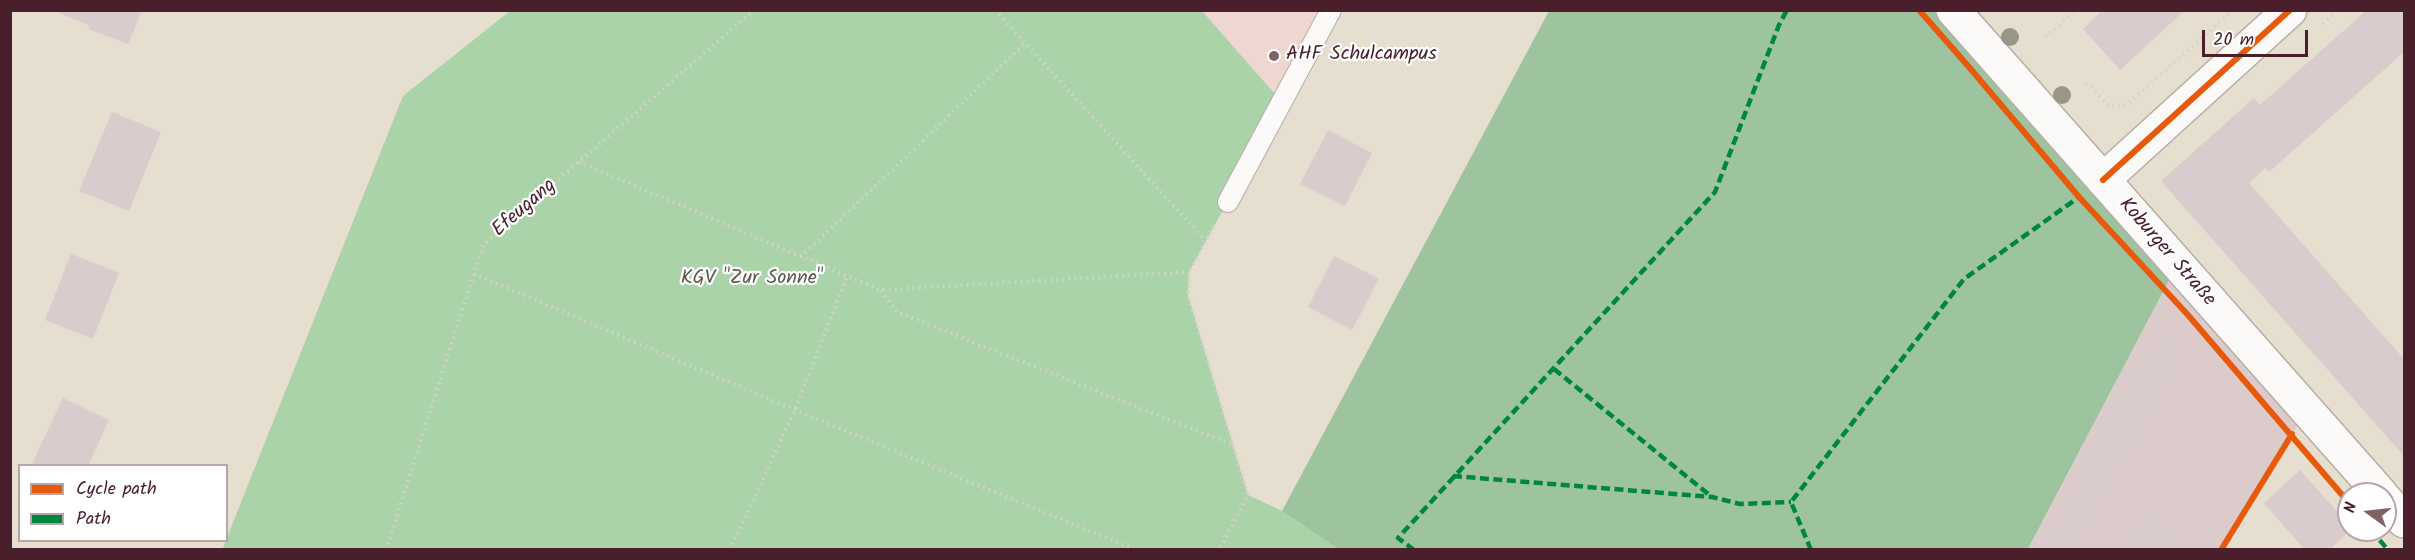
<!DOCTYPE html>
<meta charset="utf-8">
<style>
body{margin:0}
#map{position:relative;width:2415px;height:560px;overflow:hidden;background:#e6dece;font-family:Kalam,sans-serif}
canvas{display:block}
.frame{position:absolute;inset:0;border:12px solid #4a1f2b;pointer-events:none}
.legend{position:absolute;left:18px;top:464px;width:210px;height:78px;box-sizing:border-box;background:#fff;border:2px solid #b7a5aa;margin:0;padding:8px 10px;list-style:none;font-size:18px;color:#4a1f2b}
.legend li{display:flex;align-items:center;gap:12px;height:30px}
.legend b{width:30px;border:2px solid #b7a5aa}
.north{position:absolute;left:2337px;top:482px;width:60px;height:60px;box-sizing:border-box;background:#fff;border:2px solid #b7a5aa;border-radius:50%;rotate:285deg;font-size:16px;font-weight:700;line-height:24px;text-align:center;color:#4a1f2b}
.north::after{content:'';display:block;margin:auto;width:21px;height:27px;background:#816264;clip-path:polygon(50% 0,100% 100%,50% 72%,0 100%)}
.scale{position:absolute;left:2202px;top:30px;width:106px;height:27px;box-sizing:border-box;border:3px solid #4a1f2b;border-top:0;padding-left:8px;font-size:18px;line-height:21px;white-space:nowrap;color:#4a1f2b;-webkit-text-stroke:4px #fff;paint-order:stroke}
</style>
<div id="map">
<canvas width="2415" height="560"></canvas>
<div class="frame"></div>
<ul class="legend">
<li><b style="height:8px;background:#e8590c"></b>Cycle path</li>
<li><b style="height:8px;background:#00873e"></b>Path</li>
</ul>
<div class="north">N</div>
<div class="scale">20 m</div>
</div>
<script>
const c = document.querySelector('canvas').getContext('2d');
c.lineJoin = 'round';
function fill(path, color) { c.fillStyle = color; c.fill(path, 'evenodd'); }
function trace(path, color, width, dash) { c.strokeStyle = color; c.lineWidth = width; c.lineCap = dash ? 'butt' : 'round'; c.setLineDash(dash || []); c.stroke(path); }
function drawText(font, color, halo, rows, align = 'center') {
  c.font = font + ' Kalam,sans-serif'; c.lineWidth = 4.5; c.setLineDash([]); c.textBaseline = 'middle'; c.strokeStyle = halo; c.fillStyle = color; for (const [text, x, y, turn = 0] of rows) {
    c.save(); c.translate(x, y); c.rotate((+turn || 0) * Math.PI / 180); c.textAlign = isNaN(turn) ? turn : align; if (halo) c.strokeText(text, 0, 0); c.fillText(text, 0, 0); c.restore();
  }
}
fill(new Path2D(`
 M1202,11H1331L1282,102Z`), '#efd6d1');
fill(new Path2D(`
 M2177,265L2307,410L2221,549L2028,550Z`), '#dbcccb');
fill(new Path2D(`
 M510,11H1202L1282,102L1189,272L1188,295L1248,495L1282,511L1338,549L222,550L403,96Z`), '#aad3aa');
fill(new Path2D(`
 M1549,11H1953L2177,265L2028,549H1338L1282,511Z`), '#9dc49f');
fill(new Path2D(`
 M52,10H142L128,44L88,29L90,26Z
 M2103,10H2185L2120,70L2083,29Z
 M2367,10H2404V52L2269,172L2265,168L2249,183L2404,359V456L2161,181L2254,98L2260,105Z
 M112,112L161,132L129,211L79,191Z
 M1328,130L1372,153L1345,206L1300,184Z
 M71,254L119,273L93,339L45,320Z
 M1334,256L1379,279L1352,330L1308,307Z
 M2159,331L2188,347L2077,550H2039Z
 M63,398L109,420L88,466H31Z
 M2300,470L2349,525V531L2329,550H2305L2264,503Z
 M2144,514L2179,532L2170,550H2126Z`), '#dacbcd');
const service = new Path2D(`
 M1228,202L1331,10`);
const minor = new Path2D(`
 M2103,180L2290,10`);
const secondary = new Path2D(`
 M1953,10L2381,494
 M2385,499L2404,521`);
trace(service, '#b7aea5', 22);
trace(minor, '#b7aea5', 36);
trace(secondary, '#b7aea5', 36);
trace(new Path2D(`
 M995,10L1205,240
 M2323,24L2339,10
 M2045,37L2076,10
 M2086,83L2110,107L2128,104L2233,10
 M579,162L880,290L1189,272
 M1214,226L1189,272L1188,295L1248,495L1219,550
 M801,257L1024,44
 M474,274L795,410L1136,550
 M881,291L897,312L1233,445
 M386,550L483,245L754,10
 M730,550L795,410L847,276`), '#d6d1ce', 4, [1.5, 4.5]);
trace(service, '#fbfaf8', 20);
trace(minor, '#fbfaf8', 33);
trace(secondary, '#fbfaf8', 33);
trace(new Path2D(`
 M1554,369L1712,497
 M1453,476L1712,497L1740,504L1791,502
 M2371,530L2388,550
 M1414,550L1398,538L1715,192L1779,25L1787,10
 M1811,550L1791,502L1964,279L2079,197`), '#00873e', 4.5, [9, 4.5]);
trace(new Path2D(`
 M1919,10L1969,67L2079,197L2188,315L2349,503
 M2103,180L2290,10
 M2221,550L2292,434`), '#e8590c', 6);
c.fillStyle = '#999687';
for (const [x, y] of [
 [2010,37],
 [2062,95]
]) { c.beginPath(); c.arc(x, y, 9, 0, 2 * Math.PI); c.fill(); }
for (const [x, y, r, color] of [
 [1274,56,6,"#816264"]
]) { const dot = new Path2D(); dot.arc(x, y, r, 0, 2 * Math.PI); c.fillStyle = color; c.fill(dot); trace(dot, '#fff', 2); }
drawText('20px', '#4a1f2b', '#fff', [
 ["AHF Schulcampus",1286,56]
], 'left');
drawText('20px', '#4a1f2b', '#fff', [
 ["Efeugang",525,209,-41],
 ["Koburger Straße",2166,253,49]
]);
drawText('20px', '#5a5b4d', '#fff', [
 ["KGV \"Zur Sonne\"",752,280]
]);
</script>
